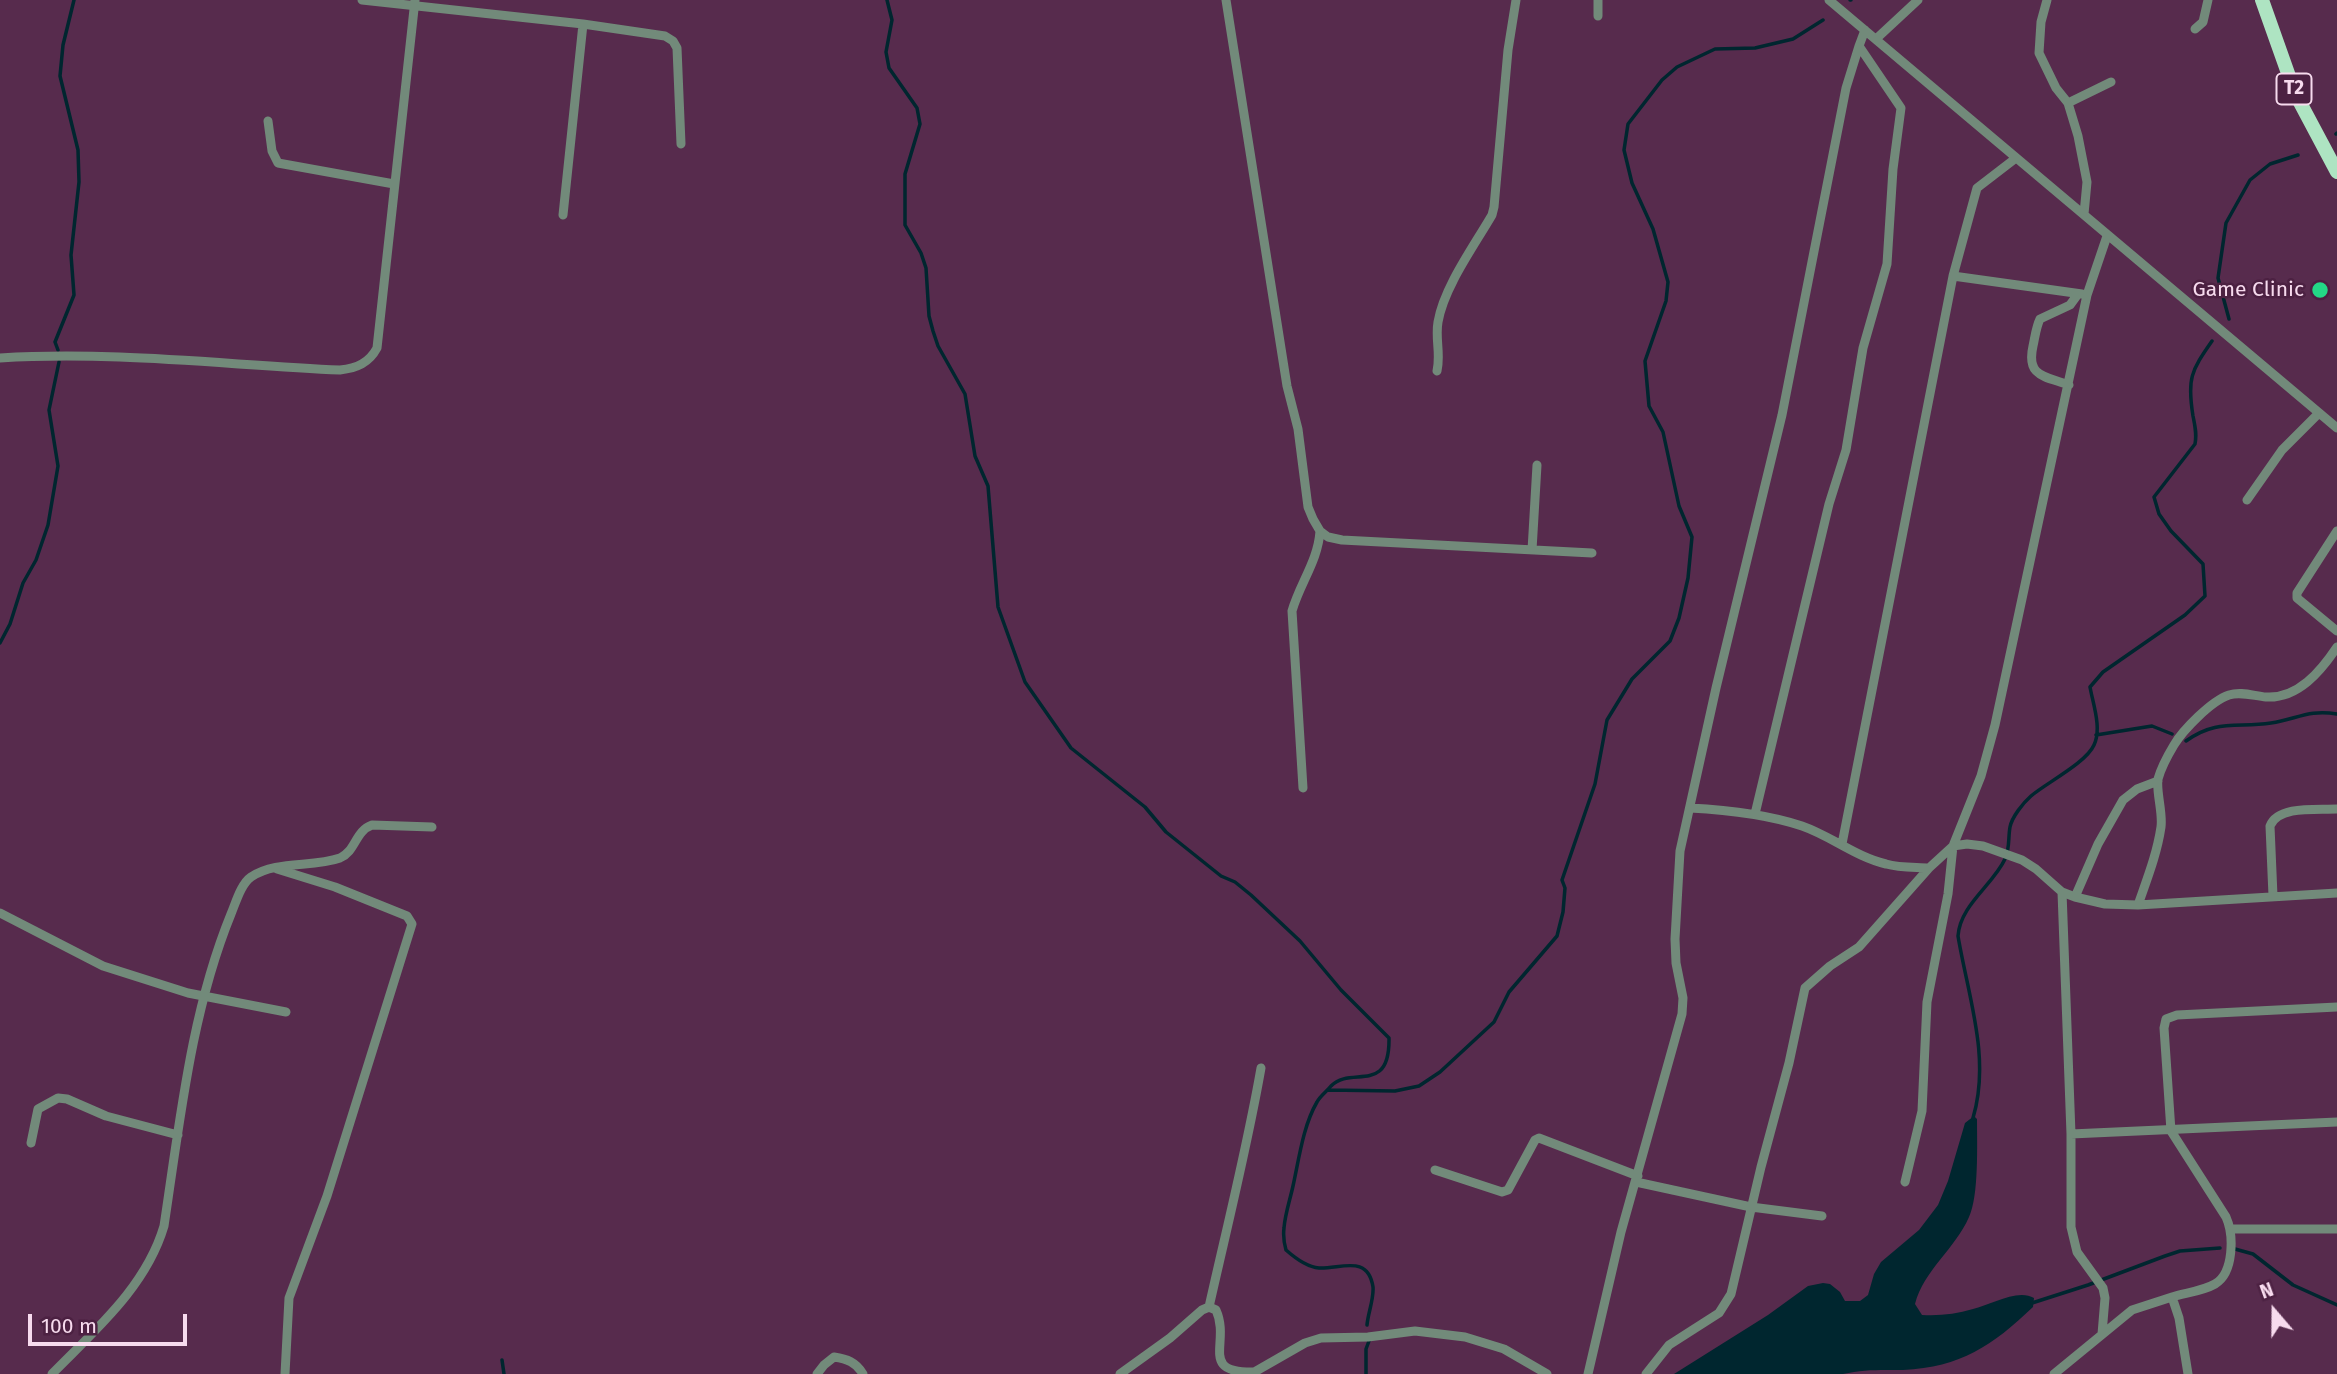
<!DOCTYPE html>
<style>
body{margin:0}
#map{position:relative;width:2337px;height:1374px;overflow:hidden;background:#572b4d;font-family:"Fira Sans",sans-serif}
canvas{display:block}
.north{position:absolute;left:2239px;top:1276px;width:70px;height:70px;-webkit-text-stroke:5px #4c2142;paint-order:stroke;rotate:340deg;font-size:19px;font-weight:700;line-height:28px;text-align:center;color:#f7dbee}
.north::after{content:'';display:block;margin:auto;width:24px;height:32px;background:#f7dbee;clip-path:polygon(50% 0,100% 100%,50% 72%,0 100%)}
.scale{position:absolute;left:28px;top:1314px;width:159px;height:32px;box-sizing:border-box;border:4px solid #f7dbee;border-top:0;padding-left:9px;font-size:21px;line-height:24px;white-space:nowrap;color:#f7dbee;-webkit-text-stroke:5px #4c2142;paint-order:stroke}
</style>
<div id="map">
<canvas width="2337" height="1374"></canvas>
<div class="north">N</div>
<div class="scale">100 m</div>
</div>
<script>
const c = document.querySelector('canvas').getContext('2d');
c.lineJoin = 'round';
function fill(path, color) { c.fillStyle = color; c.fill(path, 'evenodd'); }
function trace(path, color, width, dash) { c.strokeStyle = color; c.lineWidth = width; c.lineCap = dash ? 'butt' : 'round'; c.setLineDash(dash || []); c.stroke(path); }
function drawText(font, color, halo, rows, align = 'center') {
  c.font = font + ' "Fira Sans",sans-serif'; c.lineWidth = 5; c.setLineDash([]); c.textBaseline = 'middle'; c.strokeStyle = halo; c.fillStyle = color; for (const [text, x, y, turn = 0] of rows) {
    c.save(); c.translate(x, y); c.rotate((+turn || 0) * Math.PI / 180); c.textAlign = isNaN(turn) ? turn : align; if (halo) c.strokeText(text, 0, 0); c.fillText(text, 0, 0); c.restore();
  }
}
fill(new Path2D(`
 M1974,1116L1977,1119C1977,1144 1979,1196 1969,1217C1955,1249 1924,1270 1915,1304L1922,1315C1940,1316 1956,1314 1973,1309C1990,1305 2018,1288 2034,1298L2033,1307C1992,1346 1961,1367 1903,1370C1883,1370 1864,1369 1843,1374H1674L1768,1315L1808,1286L1823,1283L1830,1284L1840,1292L1845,1301H1860L1868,1295L1874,1274L1881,1262L1919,1230L1938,1205L1948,1181L1965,1123Z`), '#00262f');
trace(new Path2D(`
 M887,0L892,20L886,52L889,68L917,108L920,124L905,174V225L921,253L926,268L929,316L933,331L938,346L965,394L975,456L988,486L998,607L1025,682L1071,748L1145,807L1166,832L1221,876L1235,882L1251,895L1300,941L1341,990L1389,1038C1390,1096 1351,1065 1331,1086C1327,1091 1320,1096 1317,1102C1303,1126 1299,1159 1293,1186C1290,1200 1285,1214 1284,1228C1283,1236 1284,1243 1286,1250C1295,1258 1307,1267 1319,1268C1341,1269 1368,1254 1373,1287C1374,1299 1368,1313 1367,1325
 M1850,0H1851
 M2336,134L2337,133
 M2229,319L2218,278L2226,223L2250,180L2270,164L2298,155
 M58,350L55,342L74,295L71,255L79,182L78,150L60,76L63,45L74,0
 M0,643L10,624L23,583L36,560L48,525L58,466L49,410L59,362
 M2096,735L2152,726L2172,734
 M2186,741C2216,719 2237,728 2271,723C2297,719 2309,709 2337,714
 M1328,1090L1395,1091L1419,1086L1440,1072L1494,1022L1509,992L1557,936L1563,912L1565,888L1562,880L1595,784L1607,720L1632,679L1670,641L1679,618L1688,578L1692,537L1679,506L1663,432L1649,406L1645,361L1666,301L1668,282L1653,229L1632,183L1624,150L1628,124L1662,80L1677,67L1715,49L1755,48L1793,39L1823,20
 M1973,1118C1991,1058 1968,996 1958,936C1960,905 1993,885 2005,859C2010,848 2008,838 2010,827C2012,817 2023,803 2031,796C2046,783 2086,763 2094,745C2102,728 2093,704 2090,687L2103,672L2185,615L2205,596L2203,564L2171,531L2159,514L2154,497L2195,444C2197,434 2195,426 2193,416C2187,379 2191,371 2212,341
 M2235,1249L2253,1254L2293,1285L2337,1305
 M2032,1303L2088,1285L2165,1256L2180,1251L2220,1248
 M502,1360L504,1374
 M1366,1374V1349L1369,1341`), '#00262f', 3.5);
trace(new Path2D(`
 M362,0L583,24L563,215
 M1226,0L1287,386L1298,429L1308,507L1313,519L1320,531L1328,537L1342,540L1592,553
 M1829,0L2337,428
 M2047,0L2041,22L2039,53L2056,88L2068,103L2078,136L2087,182L2084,214
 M1598,16V0
 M583,24L665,36L673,41L677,48L681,144
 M2195,29L2203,22L2208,0
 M1876,39L1918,0
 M2068,103L2111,82
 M268,121L272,151L278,163L394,184
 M1953,276L2082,294
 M0,358C114,351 227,365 340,370C357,368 369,363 377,348L415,0
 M1437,371C1441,354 1435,339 1438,322C1444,287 1474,246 1492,215L1494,207L1508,50L1516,0
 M2069,385C2045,376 2026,377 2033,346C2035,337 2036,327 2040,319L2070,305L2078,294
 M2247,500L2282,450L2318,414
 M2337,531L2297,593V598L2337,631
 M1532,550L1537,465
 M1303,788L1292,611C1300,583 1318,561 1320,531
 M1690,808C1728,810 1766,814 1802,826C1831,836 1856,857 1886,864C1900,868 1915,867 1929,868
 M1755,814L1829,504L1846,450L1863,348L1887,264L1893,169L1901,108L1859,46L1865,30
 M1842,844L1953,276L1977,188L2016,158
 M277,869L335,887L407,916L412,924L327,1196L289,1298L285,1374
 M2062,892L2071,1134V1227L2077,1252L2103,1288L2105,1298L2102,1334
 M2273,896L2270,826C2278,805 2318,810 2337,809
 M2075,897L2098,844L2123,800L2137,789L2158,781
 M2138,905C2147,879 2157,854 2161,827C2163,812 2156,792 2158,779C2161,768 2168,755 2174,745C2183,730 2211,701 2229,695C2241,691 2254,696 2266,697C2298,699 2321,671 2337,647
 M0,913L103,966L188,993L286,1012
 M2071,1134L2337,1122
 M31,1143L38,1109L58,1098L67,1099L106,1116L178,1135
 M1435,1170L1502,1192L1508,1190L1535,1140L1539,1138L1638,1176
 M1636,1182L1751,1207L1822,1216
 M1905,1182L1922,1111L1927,1002L1948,894L1953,846L1981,776L1995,725L2087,295L2107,236
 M2230,1229H2337
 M2172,1297C2185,1293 2203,1291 2215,1284C2234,1273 2234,1235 2226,1217L2171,1131L2164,1028L2166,1019L2177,1015L2337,1007
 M1209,1307C1227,1227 1247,1148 1261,1068
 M52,1374C95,1330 146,1287 164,1226C180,1121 191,1012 231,914C236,902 241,884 251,877C277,860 312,868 340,858C356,851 355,831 372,825L432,827
 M817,1374L824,1365L834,1357C847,1359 856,1362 863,1374
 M1120,1374L1170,1338L1202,1310L1209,1307L1216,1310C1231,1343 1198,1373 1254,1372
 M1251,1374L1305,1343L1321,1338L1368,1337L1415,1331L1465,1337L1504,1349L1547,1374
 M1588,1374L1621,1232L1682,1014L1683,998L1676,963L1675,939L1680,851L1716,688L1782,415L1846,88L1859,46
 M1646,1374L1669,1345L1719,1313L1731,1294L1761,1167L1789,1063L1805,988L1830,966L1859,947L1929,868L1953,846L1967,844L1983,846L2022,860L2036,869L2062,892L2075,897L2105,904L2138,905L2337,893
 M2054,1374L2132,1310L2172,1297L2179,1318L2188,1374`), '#728a7a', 9);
trace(new Path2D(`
 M2262,0L2295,93L2337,172`), '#aee4c2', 14);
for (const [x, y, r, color] of [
 [2320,290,9,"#23d886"]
]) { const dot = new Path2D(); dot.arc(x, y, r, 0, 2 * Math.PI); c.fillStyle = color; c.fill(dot); trace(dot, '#4c2142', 2.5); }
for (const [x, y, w] of [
 [2294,89,35]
]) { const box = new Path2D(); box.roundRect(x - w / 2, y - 15.5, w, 31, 5); c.fillStyle = '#4c2142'; c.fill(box); trace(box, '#f7dbee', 2); }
drawText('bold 19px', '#f7dbee', null, [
 ["T2",2294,89]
]);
drawText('21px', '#f7dbee', '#4c2142', [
 ["Game Clinic",2304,290]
], 'right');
</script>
